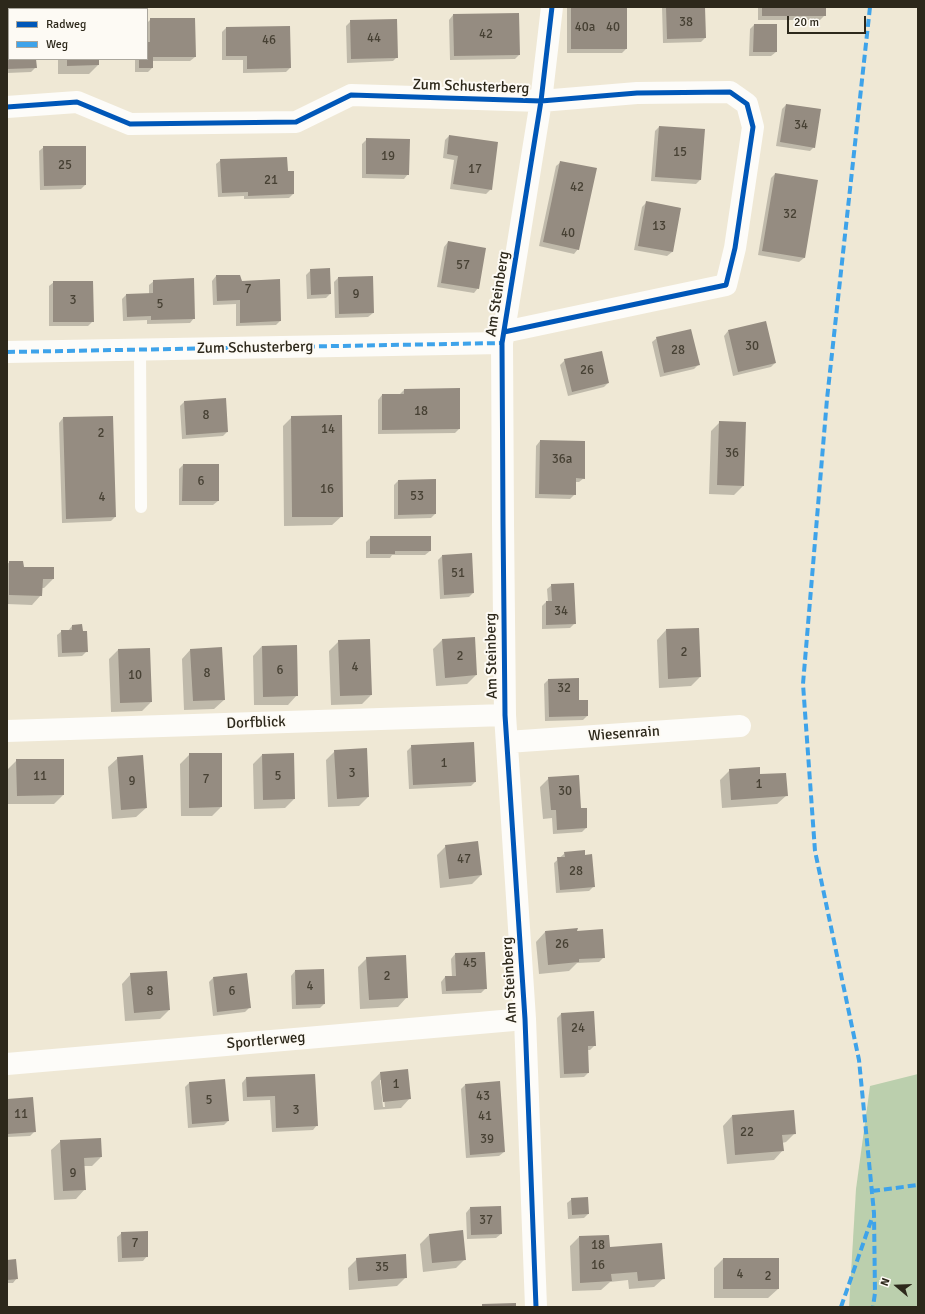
<!DOCTYPE html>
<style>
body{margin:0}
#map{position:relative;width:925px;height:1314px;overflow:hidden;background:#efe8d5;font-family:Signika,sans-serif}
canvas{display:block}
.frame{position:absolute;inset:0;border:8px solid #2d281b;pointer-events:none}
.legend{position:absolute;left:8px;top:8px;width:140px;height:52px;box-sizing:border-box;background:#fdfaf4;border:1px solid #aaa69d;margin:0;padding:5px 7px;list-style:none;font-size:12px;color:#2d281b}
.legend li{display:flex;align-items:center;gap:8px;height:20px}
.legend b{width:20px;border:1px solid #aaa69d}
.north{position:absolute;left:877px;top:1266px;width:40px;height:40px;-webkit-text-stroke:3px #fdfaf4;paint-order:stroke;rotate:289deg;font-size:11px;font-weight:700;line-height:16px;text-align:center;color:#2d281b}
.north::after{content:'';display:block;margin:auto;width:14px;height:18px;background:#2d281b;clip-path:polygon(50% 0,100% 100%,50% 72%,0 100%)}
.scale{position:absolute;left:787px;top:16px;width:79px;height:18px;box-sizing:border-box;border:2px solid #2d281b;border-top:0;padding-left:5px;font-size:12px;line-height:14px;white-space:nowrap;color:#2d281b;-webkit-text-stroke:3px #fdfaf4;paint-order:stroke}
</style>
<div id="map">
<canvas width="925" height="1314"></canvas>
<div class="frame"></div>
<ul class="legend">
<li><b style="height:5px;background:#0057b8"></b>Radweg</li>
<li><b style="height:5px;background:#3ea3ea"></b>Weg</li>
</ul>
<div class="north">N</div>
<div class="scale">20 m</div>
</div>
<script>
const c = document.querySelector('canvas').getContext('2d');
c.lineJoin = 'round';
function fill(path, color) { c.fillStyle = color; c.fill(path, 'evenodd'); }
function trace(path, color, width, dash) { c.strokeStyle = color; c.lineWidth = width; c.lineCap = dash ? 'butt' : 'round'; c.setLineDash(dash || []); c.stroke(path); }
function drawText(font, color, halo, rows, align = 'center') {
  c.font = font + ' Signika,sans-serif'; c.lineWidth = 4; c.setLineDash([]); c.textBaseline = 'middle'; c.strokeStyle = halo; c.fillStyle = color; for (const [text, x, y, turn = 0] of rows) {
    c.save(); c.translate(x, y); c.rotate((+turn || 0) * Math.PI / 180); c.textAlign = isNaN(turn) ? turn : align; if (halo) c.strokeText(text, 0, 0); c.fillText(text, 0, 0); c.restore();
  }
}
fill(new Path2D(`
 M918,1074V1307H849L856,1189L870,1086Z`), '#bbcfad');
fill(new Path2D(`
 M567,7H626V49L622,53H567Z
 M662,7H704L705,38L701,42L663,43Z
 M758,7H825V15L820,20H758Z
 M453,15L519,55L515,59L450,60L449,20Z
 M151,19L195,57L190,61H152V68L148,72H135V59H147V23Z
 M351,21L397,57L393,61L347,63L346,26Z
 M754,25L776,52L771,56H749L750,29Z
 M7,28H9V59H35L36,67L31,72L7,73Z
 M226,28L290,68L286,72L243,73V60H222V32Z
 M58,59H98V65L89,74H58Z
 M786,105L814,147L810,151L776,146L782,109Z
 M659,127L700,180L696,184L651,181L655,131Z
 M449,136L491,189L486,194L450,189L454,160L443,158L445,140Z
 M367,139L408,174L404,179L362,178V144Z
 M44,147L85,185L81,189L40,190L39,151Z
 M221,160L287,172L293,194L289,198L244,199V196L218,197L216,164Z
 M561,162L578,249L574,254L539,246L556,166Z
 M775,174L817,181L804,258L799,262L758,255L771,178Z
 M646,203L680,208L672,252L667,256L634,250L642,207Z
 M448,242L478,288L474,293L437,287L444,247Z
 M311,270L330,294L326,298L307,299L306,275Z
 M216,276L241,282L280,321L276,325L236,326V304L213,305L212,281Z
 M338,278L373,313L368,317L335,318L334,282Z
 M154,281L194,318L190,323L147,324V320L123,321L122,299L126,295L149,294V285Z
 M54,282L93,321L88,326H49V286Z
 M728,331L775,363L771,367L733,376L724,336Z
 M657,338L699,364L694,369L660,377L652,342Z
 M565,360L608,383L604,387L568,396L560,365Z
 M459,389V429L455,433L378,434V400L382,395L400,394L404,390Z
 M225,400L227,432L223,436L182,439L180,406L184,402Z
 M292,417L342,516L332,525L284,526L283,426Z
 M63,418L115,517L111,521L62,523L59,423Z
 M720,422L743,486L734,495L709,494L711,431Z
 M540,441L584,478L579,482H575V494L570,499L535,498L536,446Z
 M183,465L218,501L213,505H179V469Z
 M435,480V514L431,518L394,519V485L398,481Z
 M371,537H430V551L425,555H392L390,558H366V542Z
 M442,556L473,593L469,597L440,599L438,560Z
 M10,562L23,568H53V579L44,588H42L41,595L32,605L7,604V564Z
 M552,585L575,623L570,628L542,629V606L546,602H548L547,589Z
 M72,626L87,651L82,656L58,657L57,635L62,631H68Z
 M666,630L700,677L691,686L659,688L657,640Z
 M442,640L476,675L467,684L436,686L433,649Z
 M339,641L371,695L362,704L331,705L329,651Z
 M262,646L297,695L288,705H254L253,656Z
 M191,649L224,700L214,709L184,710L182,659Z
 M118,650L151,702L142,711L111,712L109,659Z
 M548,680L578,701L587,716L583,720L545,721L544,684Z
 M412,746L475,782L471,786L409,789L407,751Z
 M335,751L368,797L359,806L328,807L326,760Z
 M190,754H221V807L212,816H181L180,764Z
 M262,755L294,799L285,808L254,809L253,764Z
 M118,758L146,808L136,817L112,819L108,767Z
 M17,760L63,795L54,804H8V769Z
 M730,770L760,775L787,795L777,804L722,808L720,780Z
 M549,778L580,809L586,828L582,832L553,834L552,818L543,819L540,787Z
 M446,846L481,875L472,884L440,888L437,855Z
 M565,853L584,856L594,886L589,891L556,893L554,863Z
 M576,929L575,932L604,957L599,962L577,963L569,971L539,974L536,942L545,932Z
 M455,954L486,988L481,993L442,994L441,982L445,977H452L451,959Z
 M367,958L407,997L398,1007L360,1009L358,967Z
 M323,970L324,1004L320,1008L292,1009L291,976L295,971Z
 M131,974L169,1010L160,1019L125,1021L122,984Z
 M213,978L250,1007L245,1012L213,1016L209,982Z
 M561,1014L595,1045L590,1050H587L588,1073L584,1077L560,1078L557,1018Z
 M380,1073L410,1098L401,1108L374,1110L371,1082ZM380,1080H382L385,1107H383Z
 M314,1075L317,1125L313,1130L272,1132L270,1100L243,1101L242,1083L246,1078Z
 M224,1080L228,1121L224,1125L188,1128L185,1087L189,1083Z
 M465,1085L504,1152L499,1156L466,1158L461,1089Z
 M7,1100L35,1131L30,1136L7,1137Z
 M732,1116L795,1133L786,1142L782,1143L783,1150L774,1160L727,1164L723,1126Z
 M61,1141L101,1157L92,1166H84L85,1189L76,1199L54,1200L51,1150Z
 M572,1199L588,1214L584,1218L568,1219L567,1203Z
 M470,1208L501,1234L496,1238L467,1239L466,1213Z
 M122,1233L147,1256L143,1261L118,1262L117,1237Z
 M429,1235L465,1259L456,1268L423,1272L420,1244Z
 M579,1237L609,1248L664,1278L654,1287L629,1289L628,1280L610,1282L601,1290L572,1291L570,1246Z
 M357,1259L406,1277L397,1286L349,1290L348,1268Z
 M723,1259L778,1289L768,1298H714V1268Z
 M7,1261L17,1278L13,1283H7Z`), '#0003');
fill(new Path2D(`
 M67,7H106V9H67Z
 M571,7H627V49H571Z
 M666,7H705L706,38L667,39Z
 M762,7H826V16H762Z
 M519,13L520,55L454,56L453,14Z
 M150,18H195L196,57H153V68H139V59H147V42H150Z
 M397,19L398,58L351,59L350,20Z
 M754,24H777V52H753Z
 M290,26L291,68L247,69V56H226V27Z
 M7,27H9V59H36L37,68L7,69Z
 M67,59H99V65L67,66Z
 M786,104L821,109L815,148L780,142Z
 M659,126L705,129L701,180L655,177Z
 M449,135L498,142L492,190L453,184L458,156L447,154Z
 M366,138L410,139L409,175L366,174Z
 M43,146H86V185L44,186Z
 M287,157L288,171H294V194L248,196V192L222,193L220,159Z
 M560,161L597,168L579,250L543,242Z
 M775,173L818,180L805,258L762,251Z
 M646,201L681,208L673,252L638,246Z
 M448,241L486,248L479,289L441,283Z
 M330,268L331,294L311,295L310,269Z
 M216,275H240L242,281L280,279L281,321L240,323V300L217,301Z
 M373,276L374,313L339,314L338,277Z
 M194,278L195,319L151,320V316L127,317L126,294L153,293V280Z
 M53,281H93L94,322H53Z
 M766,321L776,363L738,372L728,330Z
 M691,329L700,365L664,373L656,337Z
 M602,351L609,383L572,392L564,359Z
 M460,388V429L382,430V394H404V389Z
 M226,398L228,432L186,435L184,401Z
 M342,415L343,517H292L291,416Z
 M113,416L116,517L66,519L63,417Z
 M719,421L746,422L744,486L717,485Z
 M540,440L585,441V479L576,478V495L539,494Z
 M183,464H219V501H182Z
 M436,479V514L398,515V480Z
 M370,536H431V551H395V554H370Z
 M472,553L474,593L444,595L442,555Z
 M9,561H23L24,567H54V579H43L42,596L9,595Z
 M574,583L576,624L546,625V601H552L551,584Z
 M82,624L83,631H87L88,652L62,653L61,630H72V625Z
 M699,628L701,677L668,679L666,629Z
 M475,637L477,675L445,678L442,639Z
 M370,639L372,695L340,696L338,640Z
 M297,645L298,696L263,697L262,646Z
 M222,647L225,700L193,701L190,649Z
 M150,648L152,702L120,703L118,649Z
 M579,678V700H588V716L549,717L548,679Z
 M474,742L476,782L413,785L411,745Z
 M367,748L369,797L337,799L334,750Z
 M189,753H222V807L189,808Z
 M294,753L295,799L263,800L262,754Z
 M143,755L147,808L121,810L117,757Z
 M16,759H64V795L17,796Z
 M760,767V774L786,773L788,796L731,800L729,769Z
 M579,775L581,808H587V828L557,830L556,810H551L548,777Z
 M478,841L482,875L449,879L445,845Z
 M585,850V855L592,854L595,887L560,890L557,857H565L564,852Z
 M578,928L577,931L603,929L605,958L579,959V962L548,965L545,931Z
 M485,952L487,989L446,991L445,976H456L455,953Z
 M406,955L408,998L369,1000L366,957Z
 M324,969L325,1004L296,1005L295,970Z
 M167,971L170,1010L134,1013L130,973Z
 M247,973L251,1008L217,1012L213,977Z
 M594,1011L596,1046H588L589,1073L564,1074L561,1013Z
 M408,1069L411,1099L383,1102L380,1072Z
 M315,1074L318,1126L276,1128L275,1096L247,1097L246,1077Z
 M225,1079L229,1121L192,1124L189,1082Z
 M500,1081L505,1152L470,1155L465,1084Z
 M33,1097L36,1132L7,1134V1099Z
 M794,1110L796,1134L782,1135L784,1151L735,1155L732,1115Z
 M101,1138L102,1157L84,1158L86,1190L63,1191L60,1140Z
 M588,1197L589,1214L572,1215L571,1198Z
 M501,1206L502,1234L471,1235L470,1207Z
 M463,1230L466,1260L432,1263L429,1234Z
 M148,1231V1257L122,1258L121,1232Z
 M609,1235L610,1247L662,1243L665,1279L638,1281L637,1272L611,1274L612,1281L580,1283L579,1236Z
 M406,1254L407,1278L358,1281L356,1258Z
 M723,1258H779V1289H723Z
 M16,1259L18,1279L7,1280V1260Z
 M516,1303V1307H482V1304Z`), '#958c81');
trace(new Path2D(`
 M140,350L141,507`), '#fdfcf9', 12);
trace(new Path2D(`
 M7,107L77,102L130,124L296,122L351,95L541,101L637,93L730,92L747,104L753,127L735,248L726,285L504,332
 M7,352L502,343
 M7,731L505,715
 M507,742L740,726
 M7,1064L525,1019
 M536,1307L525,1019L505,715L503,522L502,343L541,101L552,7`), '#fdfcf9', 22);
trace(new Path2D(`
 M870,7L827,399L803,684L815,851L859,1060L874,1213L875,1293L873,1307
 M7,352L502,343
 M872,1191L918,1185
 M841,1307L872,1218`), '#3ea3ea', 4, [8, 4]);
trace(new Path2D(`
 M7,107L77,102L130,124L296,122L351,95L541,101L637,93L730,92L747,104L753,127L735,248L726,285L504,332
 M536,1307L525,1019L505,715L503,522L502,343L541,101L552,7`), '#0057b8', 5);
drawText('13px', '#474134', null, [
 ["38",686,23],
 ["40a",585,28],
 ["40",613,28],
 ["42",486,35],
 ["44",374,39],
 ["46",269,41],
 ["34",801,126],
 ["15",680,153],
 ["19",388,157],
 ["25",65,166],
 ["17",475,170],
 ["21",271,181],
 ["42",577,188],
 ["32",790,215],
 ["13",659,227],
 ["40",568,234],
 ["57",463,266],
 ["7",248,290],
 ["9",356,295],
 ["3",73,301],
 ["5",160,305],
 ["30",752,347],
 ["28",678,351],
 ["26",587,371],
 ["18",421,412],
 ["8",206,416],
 ["14",328,430],
 ["2",101,434],
 ["36",732,454],
 ["36a",562,460],
 ["6",201,482],
 ["16",327,490],
 ["53",417,497],
 ["4",102,498],
 ["51",458,574],
 ["34",561,612],
 ["2",684,653],
 ["2",460,657],
 ["4",355,668],
 ["6",280,671],
 ["8",207,674],
 ["10",135,676],
 ["32",564,689],
 ["1",444,764],
 ["3",352,774],
 ["11",40,777],
 ["5",278,777],
 ["7",206,780],
 ["9",132,782],
 ["1",759,785],
 ["30",565,792],
 ["47",464,860],
 ["28",576,872],
 ["26",562,945],
 ["45",470,964],
 ["2",387,977],
 ["4",310,987],
 ["8",150,992],
 ["6",232,992],
 ["24",578,1029],
 ["1",396,1085],
 ["43",483,1097],
 ["5",209,1101],
 ["3",296,1111],
 ["11",21,1115],
 ["41",485,1117],
 ["22",747,1133],
 ["39",487,1140],
 ["9",73,1174],
 ["37",486,1221],
 ["7",135,1244],
 ["18",598,1246],
 ["16",598,1266],
 ["35",382,1268],
 ["4",740,1275],
 ["2",768,1277]
]);
drawText('15px', '#2d281b', '#fdfaf4', [
 ["Zum Schusterberg",471,87,2],
 ["Am Steinberg",498,294,-81],
 ["Zum Schusterberg",255,348,-1],
 ["Am Steinberg",492,656,-91],
 ["Dorfblick",256,723,-2],
 ["Wiesenrain",624,734,-4],
 ["Am Steinberg",510,980,-93],
 ["Sportlerweg",266,1041,-5]
]);
</script>
